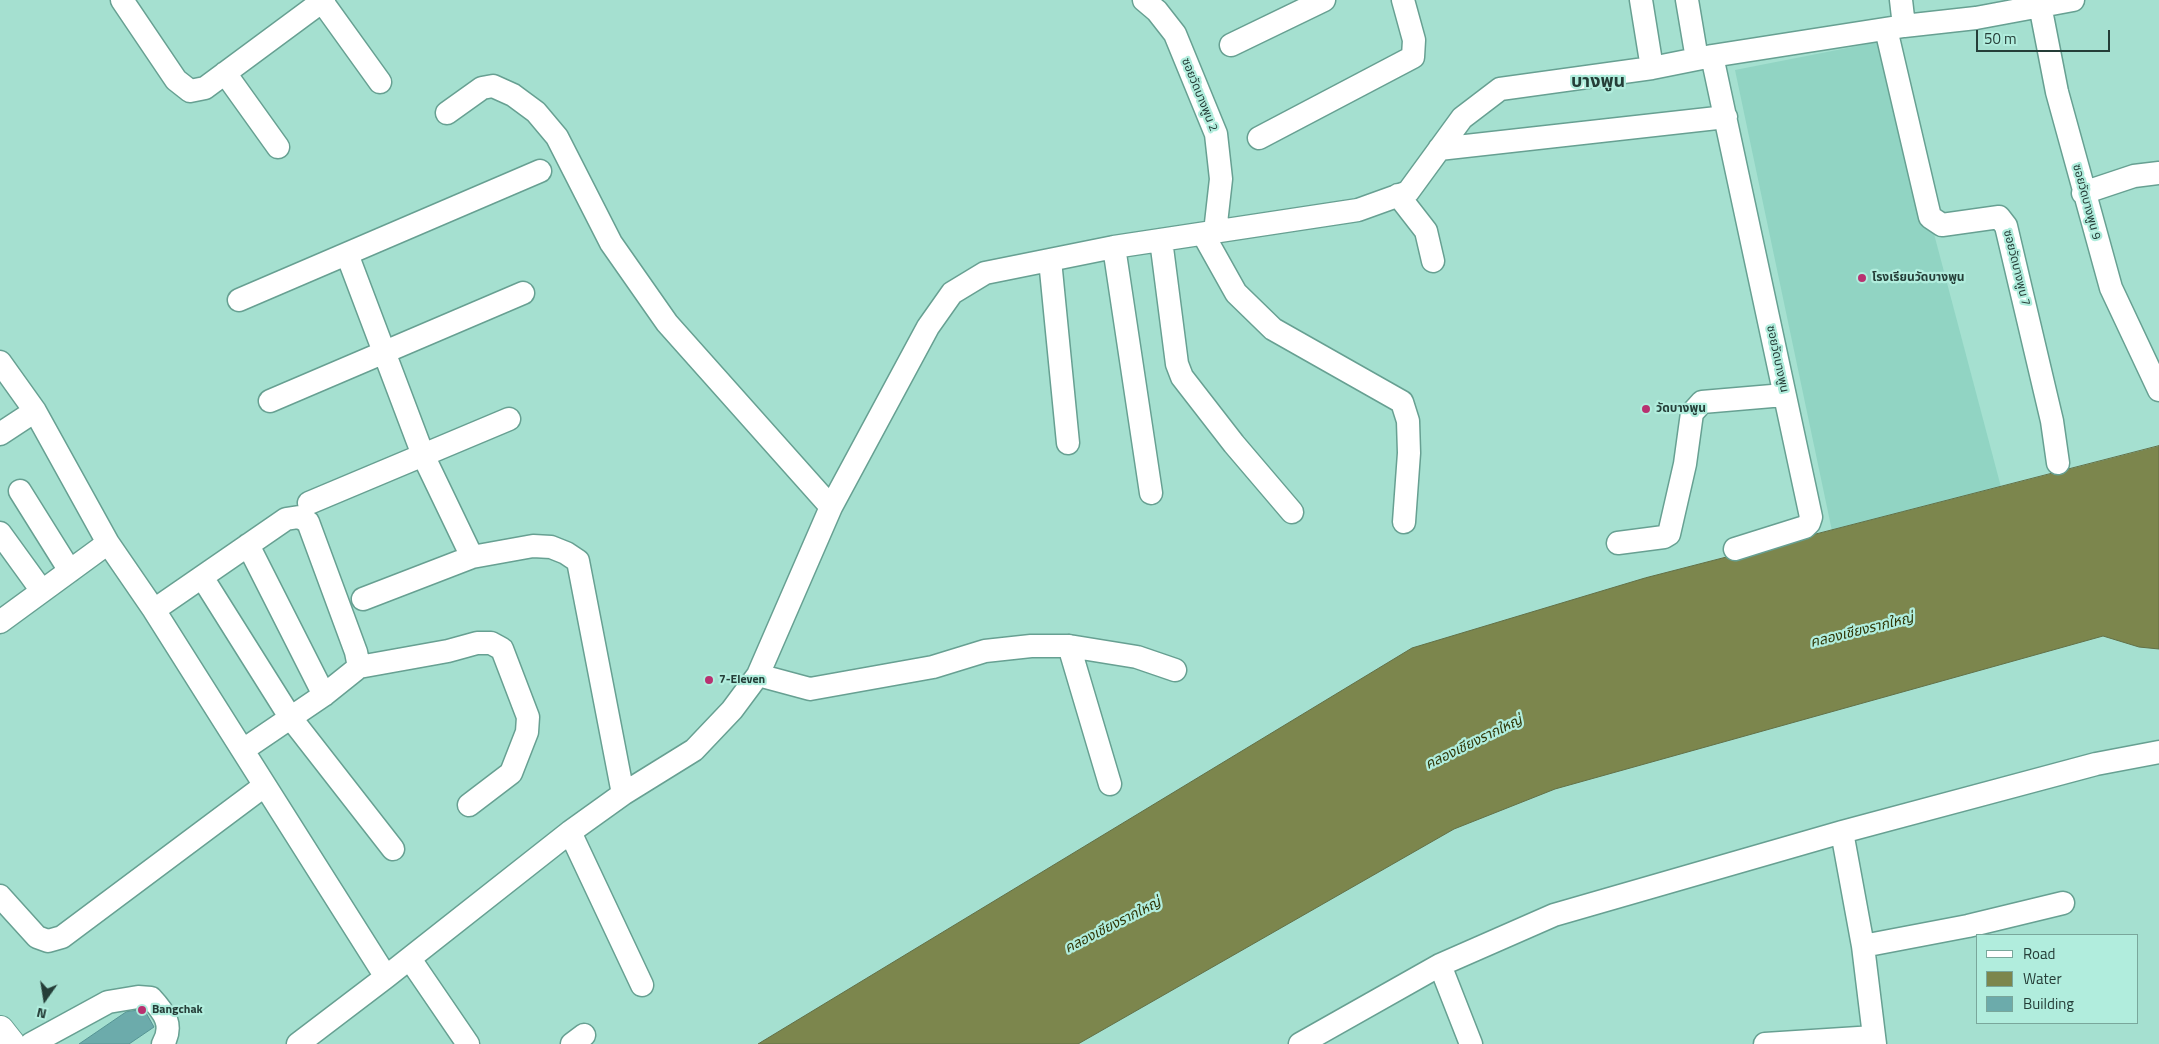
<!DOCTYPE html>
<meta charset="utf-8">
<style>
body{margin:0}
#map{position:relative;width:2159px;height:1044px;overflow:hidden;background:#a5e0d0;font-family:"Titillium Web",sans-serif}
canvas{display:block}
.legend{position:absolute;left:1976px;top:934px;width:162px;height:90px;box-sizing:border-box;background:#b1eddd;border:1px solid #79a79b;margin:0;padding:6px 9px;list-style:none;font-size:15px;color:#253e38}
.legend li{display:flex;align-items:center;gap:10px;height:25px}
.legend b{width:25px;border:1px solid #79a79b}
.north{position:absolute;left:20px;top:974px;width:50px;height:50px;-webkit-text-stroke:4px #b1eddd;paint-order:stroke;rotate:193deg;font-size:14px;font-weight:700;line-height:20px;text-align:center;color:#253e38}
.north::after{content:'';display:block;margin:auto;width:18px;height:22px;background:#253e38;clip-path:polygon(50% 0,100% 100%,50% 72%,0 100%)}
.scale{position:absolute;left:1976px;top:30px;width:134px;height:22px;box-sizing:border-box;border:2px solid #253e38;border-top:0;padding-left:6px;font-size:15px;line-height:18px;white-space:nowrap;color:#253e38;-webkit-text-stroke:4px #b1eddd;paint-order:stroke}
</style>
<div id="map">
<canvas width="2159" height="1044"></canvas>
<ul class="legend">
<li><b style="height:6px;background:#fff"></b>Road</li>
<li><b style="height:14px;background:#7c864d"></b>Water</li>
<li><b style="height:14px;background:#6cabab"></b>Building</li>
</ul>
<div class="north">N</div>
<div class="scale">50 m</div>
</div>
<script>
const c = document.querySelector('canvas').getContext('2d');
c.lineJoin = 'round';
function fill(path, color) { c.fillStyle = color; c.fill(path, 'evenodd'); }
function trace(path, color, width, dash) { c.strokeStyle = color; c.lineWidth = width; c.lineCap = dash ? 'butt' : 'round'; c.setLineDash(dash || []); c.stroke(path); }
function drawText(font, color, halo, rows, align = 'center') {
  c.font = font + ' "Titillium Web","Noto Sans Thai",sans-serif'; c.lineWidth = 4.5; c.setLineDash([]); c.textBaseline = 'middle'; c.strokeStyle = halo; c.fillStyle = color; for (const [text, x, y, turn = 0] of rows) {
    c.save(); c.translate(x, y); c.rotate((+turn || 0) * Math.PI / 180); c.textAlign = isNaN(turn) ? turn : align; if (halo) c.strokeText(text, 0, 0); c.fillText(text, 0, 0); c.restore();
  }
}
fill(new Path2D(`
 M1883,41L2001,487L1832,531L1735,70Z`), '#91d4c3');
const water = new Path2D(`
 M2159,446V649L2139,647L2103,636L1555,789L1454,829L1078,1044H758L1412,648L1645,578Z`);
fill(water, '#7c864d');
trace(water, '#627047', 1);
const building = new Path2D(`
 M139,1010L145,1011L154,1027L129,1044H79L126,1012Z`);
fill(building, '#6cabab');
trace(building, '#569494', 1);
const minor = new Path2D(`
 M122,0L176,80L190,91L205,88L324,0
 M321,0L380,82
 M1144,0L1157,11L1175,34L1216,134L1221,179L1215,232
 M1641,0L1652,68
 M1687,0L1697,59
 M1901,0L1904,26
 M2040,5L2057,92L2111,288L2159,390
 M1886,29L1930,217L1942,225L1999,217L2006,226L2052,421L2058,463
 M1231,45L1324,0
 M1712,56L1811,517L1809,523L1805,527L1735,549
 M225,73L278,147
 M447,113L482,88L493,86L513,95L536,112L557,137L611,243L667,323L831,507
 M1259,138L1413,57L1414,40L1403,0
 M1439,149L1726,117
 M2083,193L2134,176L2159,173
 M1398,195L1426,231L1433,261
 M1203,234L1236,293L1273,329L1402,402L1408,421L1409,453L1404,522
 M1161,240L1177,364L1182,377L1234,444L1292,512
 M1114,247L1151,493
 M347,254L423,455L472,557
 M1050,260L1068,443
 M239,300L540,171
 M0,362L35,411L108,543L154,610L386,977
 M270,401L523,293
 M0,434L35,411
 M20,491L70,571
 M309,503L509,419
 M0,533L42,591
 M1618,543L1664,537L1669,534L1685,464L1692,413L1702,402L1784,395
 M248,545L324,695
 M202,577L290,717L393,849
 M363,599L472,557L533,546L551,547L566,553L578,561L623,794
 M154,610L286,519L299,517L308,522L356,652L359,667
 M0,622L108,543
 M1069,646L1110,784
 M758,675L810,689L933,667L985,651L1031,646H1069L1137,657L1175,670
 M243,750L324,695L359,667L448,651L477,643H491L502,649L528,717L527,732L511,773L469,805
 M570,832L642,985
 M1842,832L1863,946L1875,1044
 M0,896L37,937L48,941L62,937L264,786
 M1863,946L1968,926L2063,903
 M410,959L468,1044
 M1440,965L1471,1044
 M31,1044L108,1002L138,997L151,998C164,1012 174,1025 163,1044
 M298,1044L386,977L570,832L623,794L694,750L732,710L758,675L831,507L928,327L952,293L985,273L1114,247L1358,210L1408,192L1462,118L1500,89L1652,68L1712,56L1904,26L1976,18L2073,0
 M572,1044L584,1035
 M1300,1044L1440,965L1554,915L1842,832L2096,764L2159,752
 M1765,1044L1874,1037`);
const major = new Path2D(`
 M0,1030L11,1044`);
trace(minor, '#67a092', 25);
trace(major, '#67a092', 30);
trace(minor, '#fff', 22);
trace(major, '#fff', 28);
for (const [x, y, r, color] of [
 [1862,278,5,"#b83170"],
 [1646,409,5,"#b83170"],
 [709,680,5,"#b83170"],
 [142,1010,5,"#b83170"]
]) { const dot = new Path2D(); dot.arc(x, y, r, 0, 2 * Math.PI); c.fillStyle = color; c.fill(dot); trace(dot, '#b1eddd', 2); }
drawText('12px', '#253e38', '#b1eddd', [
 ["ซอยวัดบางพูน 2",1199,95,68],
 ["ซอยวัดบางพูน 9",2086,202,75],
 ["ซอยวัดบางพูน 7",2016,268,76],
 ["ซอยวัดบางพูน",1777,359,78]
]);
drawText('bold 12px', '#253e38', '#b1eddd', [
 ["โรงเรียนวัดบางพูน",1872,278],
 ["วัดบางพูน",1656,409],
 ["7-Eleven",719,680],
 ["Bangchak",152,1010]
], 'left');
drawText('italic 14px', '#303607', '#b1eddd', [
 ["คลองเชียงรากใหญ่",1862,631,-14],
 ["คลองเชียงรากใหญ่",1474,743,-26],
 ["คลองเชียงรากใหญ่",1113,926,-27]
]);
drawText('bold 18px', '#253e38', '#b1eddd', [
 ["บางพูน",1598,83]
]);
</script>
